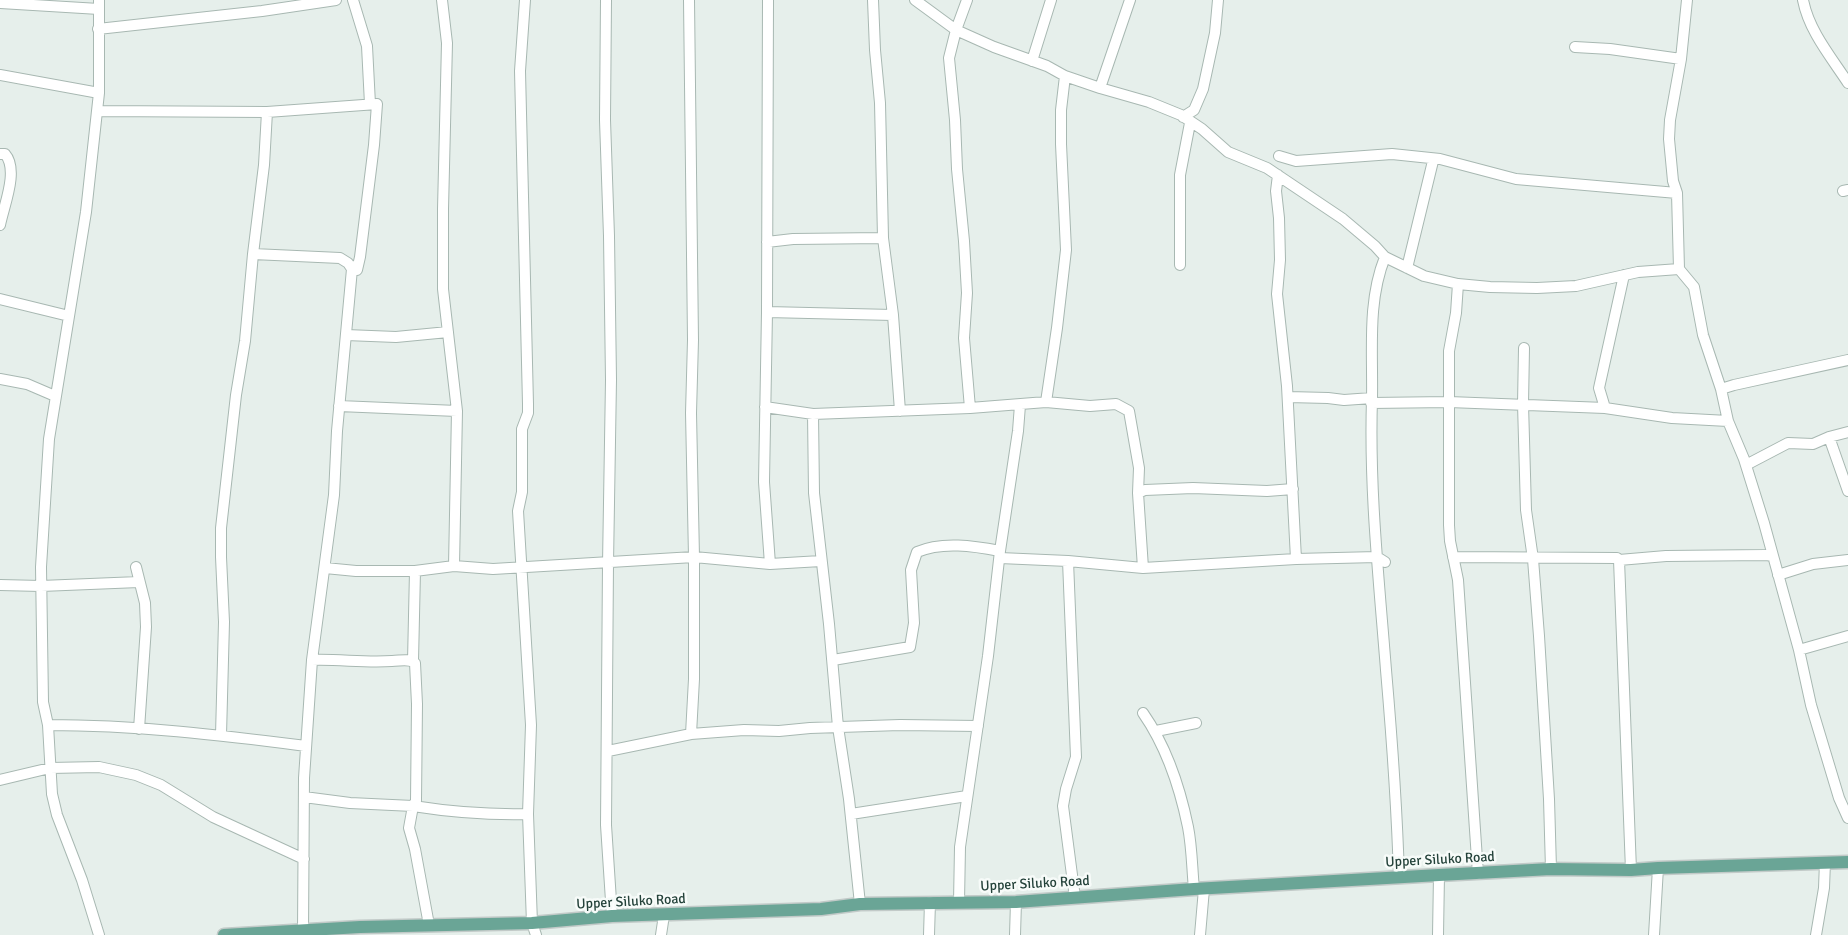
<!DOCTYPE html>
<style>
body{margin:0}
canvas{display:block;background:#e6efeb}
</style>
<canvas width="1848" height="935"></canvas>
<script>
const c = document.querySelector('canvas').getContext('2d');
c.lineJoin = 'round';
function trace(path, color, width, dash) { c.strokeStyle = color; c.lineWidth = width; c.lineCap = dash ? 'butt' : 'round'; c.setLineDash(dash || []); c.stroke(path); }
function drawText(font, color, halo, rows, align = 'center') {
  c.font = font + ' Signika,sans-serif'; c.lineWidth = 5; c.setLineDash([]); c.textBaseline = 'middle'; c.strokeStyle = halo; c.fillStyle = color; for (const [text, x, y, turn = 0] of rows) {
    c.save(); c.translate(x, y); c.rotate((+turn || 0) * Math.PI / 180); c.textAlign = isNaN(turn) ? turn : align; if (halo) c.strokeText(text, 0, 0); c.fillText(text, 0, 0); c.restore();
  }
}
const minor = new Path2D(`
 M353,0L367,46L370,104
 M442,0L447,43L443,209V289L457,411L454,566
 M525,0L520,71L528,404V413L522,429V492L518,511L531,725L528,814L532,923L536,935
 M606,0L605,120L609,236L611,380L608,564L606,825L612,916
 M768,0L767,312L764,482L770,564
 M873,0L875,50L880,103L883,238L893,315L900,411
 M915,0L956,30L994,47L1047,66L1065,76L1100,88L1149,102L1181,115L1202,129L1228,152L1267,168L1343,219L1375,246L1385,257
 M967,0L956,30L949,58L955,120L957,169L964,241L967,293L964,338L970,408
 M1687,0L1681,59L1670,120L1669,139L1673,181L1677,193L1679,269L1694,287L1703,335L1721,389L1728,421L1744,459L1764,523L1799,650L1811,705L1839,798L1848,818
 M1803,0C1809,31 1831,57 1848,83
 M0,3L99,9
 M98,29L262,11L336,0
 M1575,47L1610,49L1681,59
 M1032,61L1051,0
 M0,75L99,93
 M1100,88L1130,0
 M97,111L267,112L377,104L374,145L360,257L357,270L352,266
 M1183,117L1194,110L1203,89L1215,33L1218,0
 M0,154H5C19,170 4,205 0,225
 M1279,156L1296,161L1392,154L1440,159L1516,179L1677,193
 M1278,175L1276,191L1279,218L1280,260L1277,294L1287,386L1296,559
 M1843,191L1848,190
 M767,242L793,239L883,238
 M253,254L340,258L348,263L352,269L337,431L334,495L312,660L304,778L303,931
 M1180,265V175L1190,123
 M1407,268L1433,161
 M1458,284L1456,313L1449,351V525L1450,541L1458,580L1478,874
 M0,299L69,316
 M767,312L893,315
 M346,335L396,337L448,332
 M1524,348L1523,404L1526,510L1533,559L1539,636L1549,799L1551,869
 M0,379L27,384L55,396
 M1721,389L1734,385L1848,360
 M1288,397L1328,398L1344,400L1372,398
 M1046,402L1057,328L1066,250L1061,144V110L1065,76
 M1371,403L1449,402L1605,408L1672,418L1728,421
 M339,406L457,411
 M765,407L813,414L970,408L1046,402L1090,406L1116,404L1129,411L1139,468L1138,493L1143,568
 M1605,408L1599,388L1624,275
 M813,414L814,493L829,624L838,727L849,799L860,904
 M1829,437L1848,491
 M1746,465L1788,443L1813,444L1829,437L1848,432
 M1138,493L1145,490L1193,488L1267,491L1293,489
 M1453,557L1617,558L1619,560L1631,870
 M1000,558L1068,561L1143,568L1296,559L1377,557L1385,562
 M1619,560L1666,556L1766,555L1773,556
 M1068,561L1076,757L1066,789L1063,806L1075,898
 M136,567L145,603L146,627L139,729
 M325,568L356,571H415L454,566L493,569L694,557L770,564L821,561
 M1778,575L1813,564L1848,560
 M0,585L41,586L139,582
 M1799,650L1848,636
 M833,660L910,647L914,623L911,570L917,552C942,541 974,546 1000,551
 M413,661L415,571
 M1143,713C1166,746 1180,788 1188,827C1192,847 1192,869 1194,889
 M48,725C134,725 221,735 306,746
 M1156,731L1196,723
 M691,734L744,730L779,731L810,728L900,725L978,726
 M221,735L224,622L221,557V528L236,395L245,341L253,254L264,165L267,112
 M608,751L691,734L694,679V557L691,413L693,340L689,0
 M0,780L50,768L99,767L136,775L161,785L213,817L304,859
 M304,797L350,803L413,806L416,801L417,704L415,663C409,658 400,661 392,661C366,663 339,659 312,660
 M851,814L967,796
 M1399,878C1397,808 1392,739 1386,670C1379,580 1369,489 1372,399C1373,351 1367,302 1385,257L1424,276L1458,284L1490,287L1537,288L1576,286L1638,272L1679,269
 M959,902L960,847L988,656L1000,551L1018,431L1020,405
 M429,925L415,849L409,828L413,806C451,812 489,815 528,814
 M99,935L82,880L57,815L52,794L48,725L43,702L41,567L49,439L86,212L97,111L99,93V0
 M661,935L664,915
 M929,935L930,902
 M1015,935L1016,902
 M1200,935L1204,889
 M1438,935L1439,875
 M1654,935L1658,868
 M1816,935L1824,888L1825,862`);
const major = new Path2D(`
 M224,935L360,927L532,923L612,916L821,909L860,904L1016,902L1194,889L1439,875L1551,869L1631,870L1658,868L1848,862`);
trace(minor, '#a8b8b2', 12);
trace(major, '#c2cac8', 15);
trace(minor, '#fff', 10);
trace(major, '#6aa596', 12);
drawText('14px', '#24423a', '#f7fbf9', [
 ["Upper Siluko Road",1440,860,-3],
 ["Upper Siluko Road",1035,884,-3],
 ["Upper Siluko Road",631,902,-3]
]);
</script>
